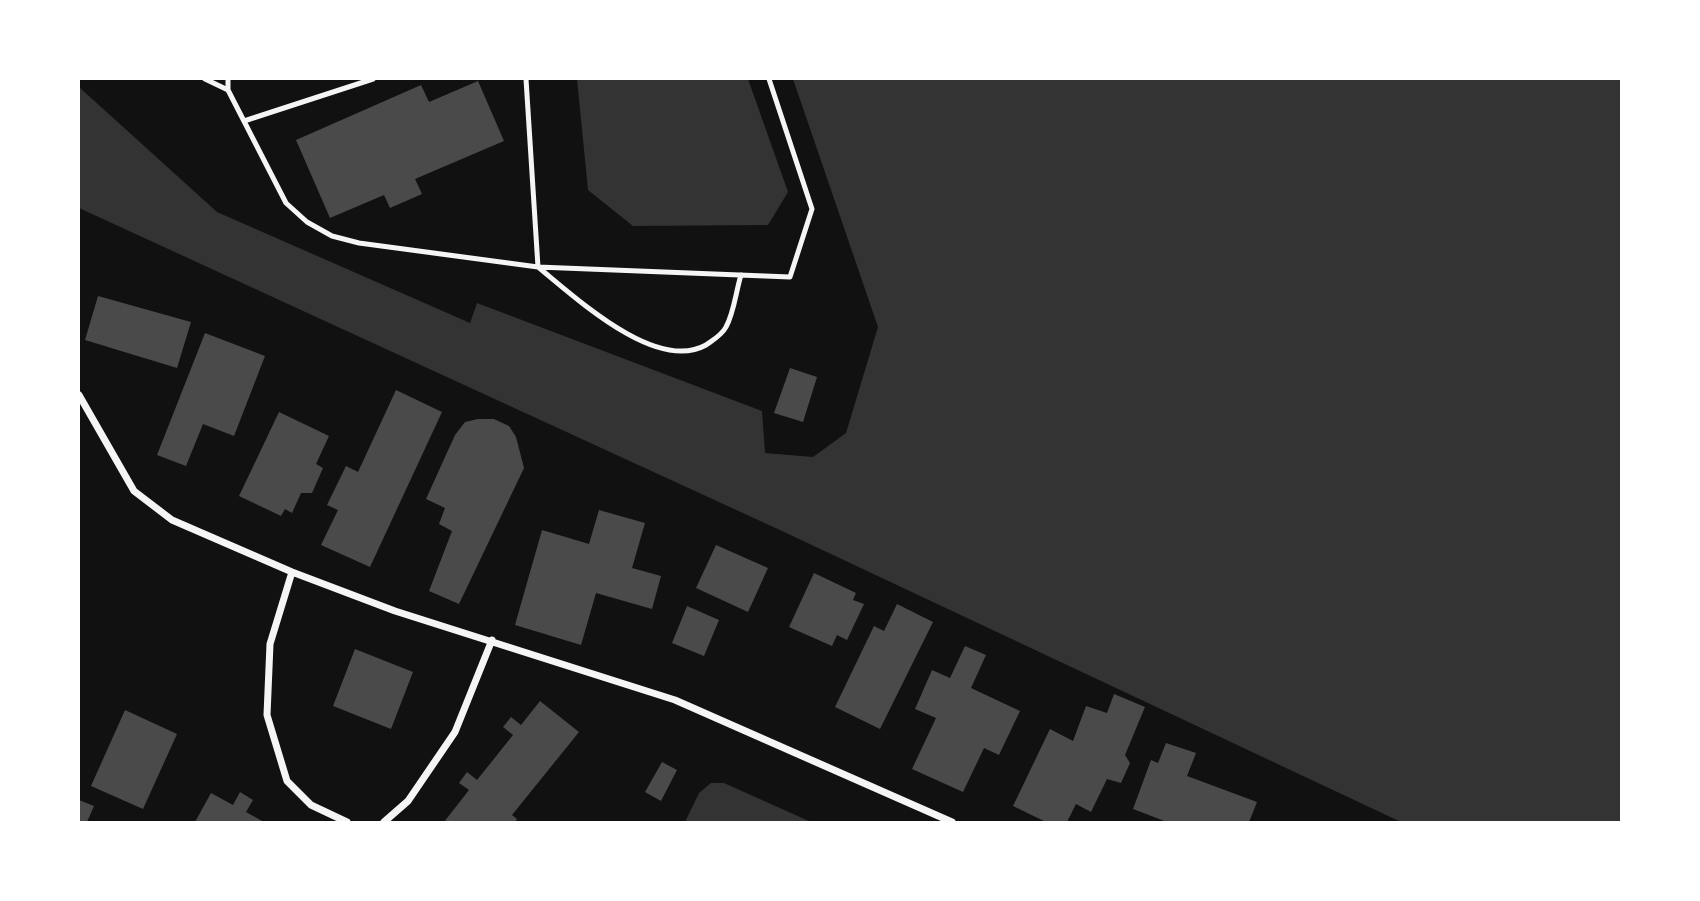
<!DOCTYPE html>
<style>
body{margin:0}
#map{position:relative;width:1700px;height:901px;overflow:hidden;background:#111;font-family:"Libre Baskerville",serif}
canvas{display:block}
.frame{position:absolute;inset:0;border:80px solid #fff;pointer-events:none}
</style>
<div id="map">
<canvas width="1700" height="901"></canvas>
<div class="frame"></div>
</div>
<script>
const c = document.querySelector('canvas').getContext('2d');
c.lineJoin = 'round';
function fill(path, color) { c.fillStyle = color; c.fill(path, 'evenodd'); }
function trace(path, color, width, dash) { c.strokeStyle = color; c.lineWidth = width; c.lineCap = dash ? 'butt' : 'round'; c.setLineDash(dash || []); c.stroke(path); }
fill(new Path2D(`
 M577,79H748L788,192L768,225L633,226L588,190Z
 M793,79H1621V822H1401L782,531L79,208V87L217,212L470,323L477,303L762,411L765,453L813,457L846,433L878,327Z
 M711,783H724L811,822H685L699,793Z`), '#333');
fill(new Path2D(`
 M478,81L504,141L415,179L422,194L390,208L384,195L330,218L296,140L421,85L429,102Z
 M98,296L191,322L177,368L85,340Z
 M205,333L265,356L234,436L203,424L186,466L157,455Z
 M790,368L817,377L803,422L774,413Z
 M396,390L442,412L370,567L321,545L338,510L327,505L346,466L358,472Z
 M279,412L329,436L316,464L323,468L312,493H301L292,513L285,509L281,516L239,496Z
 M478,419H494L509,426L516,437L524,468L459,604L429,591L452,531L439,524L445,508L426,499L455,435L465,422Z
 M599,510L645,523L632,568L661,576L652,609L596,593L581,645L515,625L542,530L589,544Z
 M716,545L768,568L748,612L696,588Z
 M814,573L856,593L853,600L864,604L847,640L837,635L832,646L789,627Z
 M897,604L933,622L880,729L835,707L874,626L884,631Z
 M687,606L719,620L704,656L672,643Z
 M965,646L986,655L971,688L1020,711L999,755L984,748L963,792L912,769L936,718L915,709L932,670L950,678Z
 M355,649L413,672L391,729L333,706Z
 M1114,694L1145,707L1125,755L1130,763L1121,783L1107,779L1091,812L1076,804L1067,822H1046L1013,806L1050,729L1073,741L1086,706L1107,713Z
 M540,701L579,732L512,815L517,819L515,822H444L469,790L459,783L467,772L477,780L513,735L503,727L511,717L521,725Z
 M125,710L177,734L143,809L91,786Z
 M1166,743L1196,753L1187,776L1257,802L1249,822H1167L1133,809L1151,760L1158,763Z
 M662,762L677,770L661,801L645,792Z
 M240,792L253,800L246,812L264,822H195L211,793L233,805Z
 M79,800L94,806L87,822L79,821Z`), '#4a4a4a');
trace(new Path2D(`
 M205,79L228,90
 M228,79V90L286,203L307,222L332,236L359,243L538,267L790,277L812,209L769,79
 M526,79L538,267C575,297 656,373 706,345C713,340 722,335 726,327C734,313 736,291 741,275
 M244,121L373,79`), '#f5f5f5', 5);
trace(new Path2D(`
 M79,395L134,491L172,520L292,572L395,611L675,700L952,822
 M292,572L270,644L267,715L287,781L311,805L347,822
 M384,822L408,801L455,732L492,640`), '#f5f5f5', 7);
</script>
